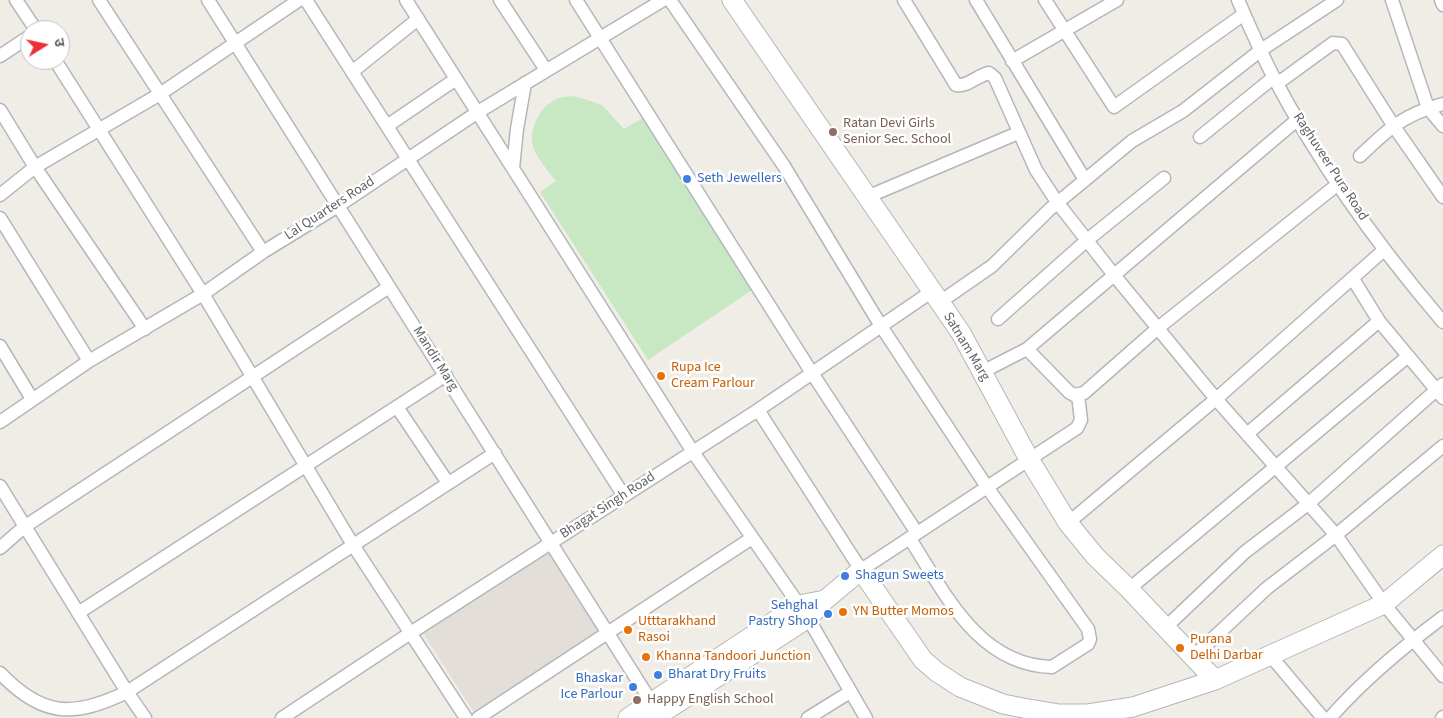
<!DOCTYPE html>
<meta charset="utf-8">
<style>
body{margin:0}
#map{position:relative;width:1443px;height:718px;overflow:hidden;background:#f0ede6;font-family:"Source Sans 3","Noto Sans Devanagari",sans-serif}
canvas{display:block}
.north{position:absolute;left:20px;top:20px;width:50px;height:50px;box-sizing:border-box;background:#fff;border:1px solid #bfc1c2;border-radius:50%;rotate:80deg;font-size:14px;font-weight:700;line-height:20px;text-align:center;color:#5e6367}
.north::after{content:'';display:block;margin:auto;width:18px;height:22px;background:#ec3039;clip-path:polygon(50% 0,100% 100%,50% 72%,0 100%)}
</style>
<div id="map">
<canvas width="1443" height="718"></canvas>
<div class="north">उ</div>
</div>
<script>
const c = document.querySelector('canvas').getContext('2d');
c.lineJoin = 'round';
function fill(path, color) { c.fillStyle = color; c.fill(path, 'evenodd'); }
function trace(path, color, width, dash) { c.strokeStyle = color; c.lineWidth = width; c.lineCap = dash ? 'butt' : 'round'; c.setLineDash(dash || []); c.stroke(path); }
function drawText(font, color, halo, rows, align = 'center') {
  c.font = font + ' "Source Sans 3",sans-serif'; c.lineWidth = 5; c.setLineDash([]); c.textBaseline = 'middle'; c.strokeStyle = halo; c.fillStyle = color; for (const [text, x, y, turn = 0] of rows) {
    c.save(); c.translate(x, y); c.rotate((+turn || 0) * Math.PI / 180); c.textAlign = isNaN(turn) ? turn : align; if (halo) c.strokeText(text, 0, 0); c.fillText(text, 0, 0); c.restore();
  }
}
fill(new Path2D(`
 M548,552L600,633L475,714L423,633Z`), '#e3ded7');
fill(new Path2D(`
 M575,96L602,105L624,129L643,118L752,290L648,360L540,192L556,181C548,171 539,161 534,149C527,130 540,105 559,98C564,96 570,97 575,96Z`), '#c7e8c3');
const street = new Path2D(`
 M16,0L36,30
 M99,0L263,252
 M208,0L655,708
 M306,0L624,496
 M406,0L693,452L808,618L866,718
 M500,0L546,70
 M576,0L812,373L917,533
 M670,0L784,166L881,326L987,487L1088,629L1090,639L1088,644L1052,667C978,665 945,593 910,539
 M904,0L956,85C968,87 978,75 989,73L995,78L1036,170L1057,202L1114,275L1216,399L1336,535L1384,604L1443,676
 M976,0L1085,180
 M1045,0L1114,107L1244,14
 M1238,0C1249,25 1260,51 1273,76C1319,164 1378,246 1443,322
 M1392,0L1428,108L1443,126
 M1441,0L1443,5
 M0,56L30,36
 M55,60L203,294L353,545L466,718
 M1012,61L1117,0
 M352,72L418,19
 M1278,83L1333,43L1342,44L1393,125L1443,197
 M0,110L35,167L145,329
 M387,126L456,79
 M1200,137L1274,77
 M1360,156C1388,129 1404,114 1443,104
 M513,168L517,129L525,83
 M0,195L35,167L160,94L299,0
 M867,197L1018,133
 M0,218L89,361
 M1353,279L1379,321L1443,398
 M940,302L992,266L1050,209L1132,141L1183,111L1261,50L1337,0
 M998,319L1086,241L1164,178
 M0,346L32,399
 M1027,349L1069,392L1074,395L1084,393L1158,328L1338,184
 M982,372L1027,349L1298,119
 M397,407L448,483
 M758,410L861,570L1077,428L1081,420L1078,395
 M0,422L89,361L203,294L263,252L338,206L478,112L663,0
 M1247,434L1379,321
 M0,486L127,692L145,718
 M1068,523L1216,399L1384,250
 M0,548L24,527L389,287
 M1129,589L1407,357
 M78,613L446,375
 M1166,627L1245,552L1308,504L1443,384
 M1270,655L1323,718
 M1193,657L1267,588L1336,535L1443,446
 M0,673C42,717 73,718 127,692L495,453
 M282,718L412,632L758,410L931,292
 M478,718L752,538
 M808,718L850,692
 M1330,718C1363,680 1403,647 1443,617
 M1442,718L1443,717`);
const secondary = new Path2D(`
 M732,0L961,333L1029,459L1068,523L1095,556L1129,589L1215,680
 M628,718L799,605L825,600
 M654,718L808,618L825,600L861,570L923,660L937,672L960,687L1003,704L1023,708L1059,714H1088L1133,707L1215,680L1384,604L1443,555`);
trace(street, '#b3b7bb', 15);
trace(secondary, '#b2b7bb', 21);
trace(street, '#fff', 12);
trace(secondary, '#fff', 19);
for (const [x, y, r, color] of [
 [833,132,5,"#8d6e63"],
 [687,179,5,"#3f7fe0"],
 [661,376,5,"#e8710a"],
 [845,576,5,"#3f7fe0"],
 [843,612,5,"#e8710a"],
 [828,614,5,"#3f7fe0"],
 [628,630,5,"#e8710a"],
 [1180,648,5,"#e8710a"],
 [646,657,5,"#e8710a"],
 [658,675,5,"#3f7fe0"],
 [633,687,5,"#3f7fe0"],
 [637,700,5,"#8d6e63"]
]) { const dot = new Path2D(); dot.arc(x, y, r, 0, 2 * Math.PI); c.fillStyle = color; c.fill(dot); trace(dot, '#fff', 2); }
drawText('14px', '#785e54', '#fff', [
 ["Ratan Devi Girls",843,124],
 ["Senior Sec. School",843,140],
 ["Happy English School",647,700]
], 'left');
drawText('14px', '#5e6367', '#fff', [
 ["Raghuveer Pura Road",1330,167,57],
 ["Lal Quarters Road",330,209,-33],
 ["Satnam Marg",966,347,59],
 ["Mandir Marg",435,359,58],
 ["Bhagat Singh Road",608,506,-33]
]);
drawText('14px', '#366cbe', '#fff', [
 ["Seth Jewellers",697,179],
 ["Shagun Sweets",855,576],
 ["Sehghal",818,606,"right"],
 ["Pastry Shop",818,622,"right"],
 ["Bharat Dry Fruits",668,675],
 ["Bhaskar",623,679,"right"],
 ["Ice Parlour",623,695,"right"]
], 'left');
drawText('14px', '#c56008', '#fff', [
 ["Rupa Ice",671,368],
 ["Cream Parlour",671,384],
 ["YN Butter Momos",853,612],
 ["Utttarakhand",638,622],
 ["Rasoi",638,638],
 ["Purana",1190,640],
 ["Delhi Darbar",1190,656],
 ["Khanna Tandoori Junction",656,657]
], 'left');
</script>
